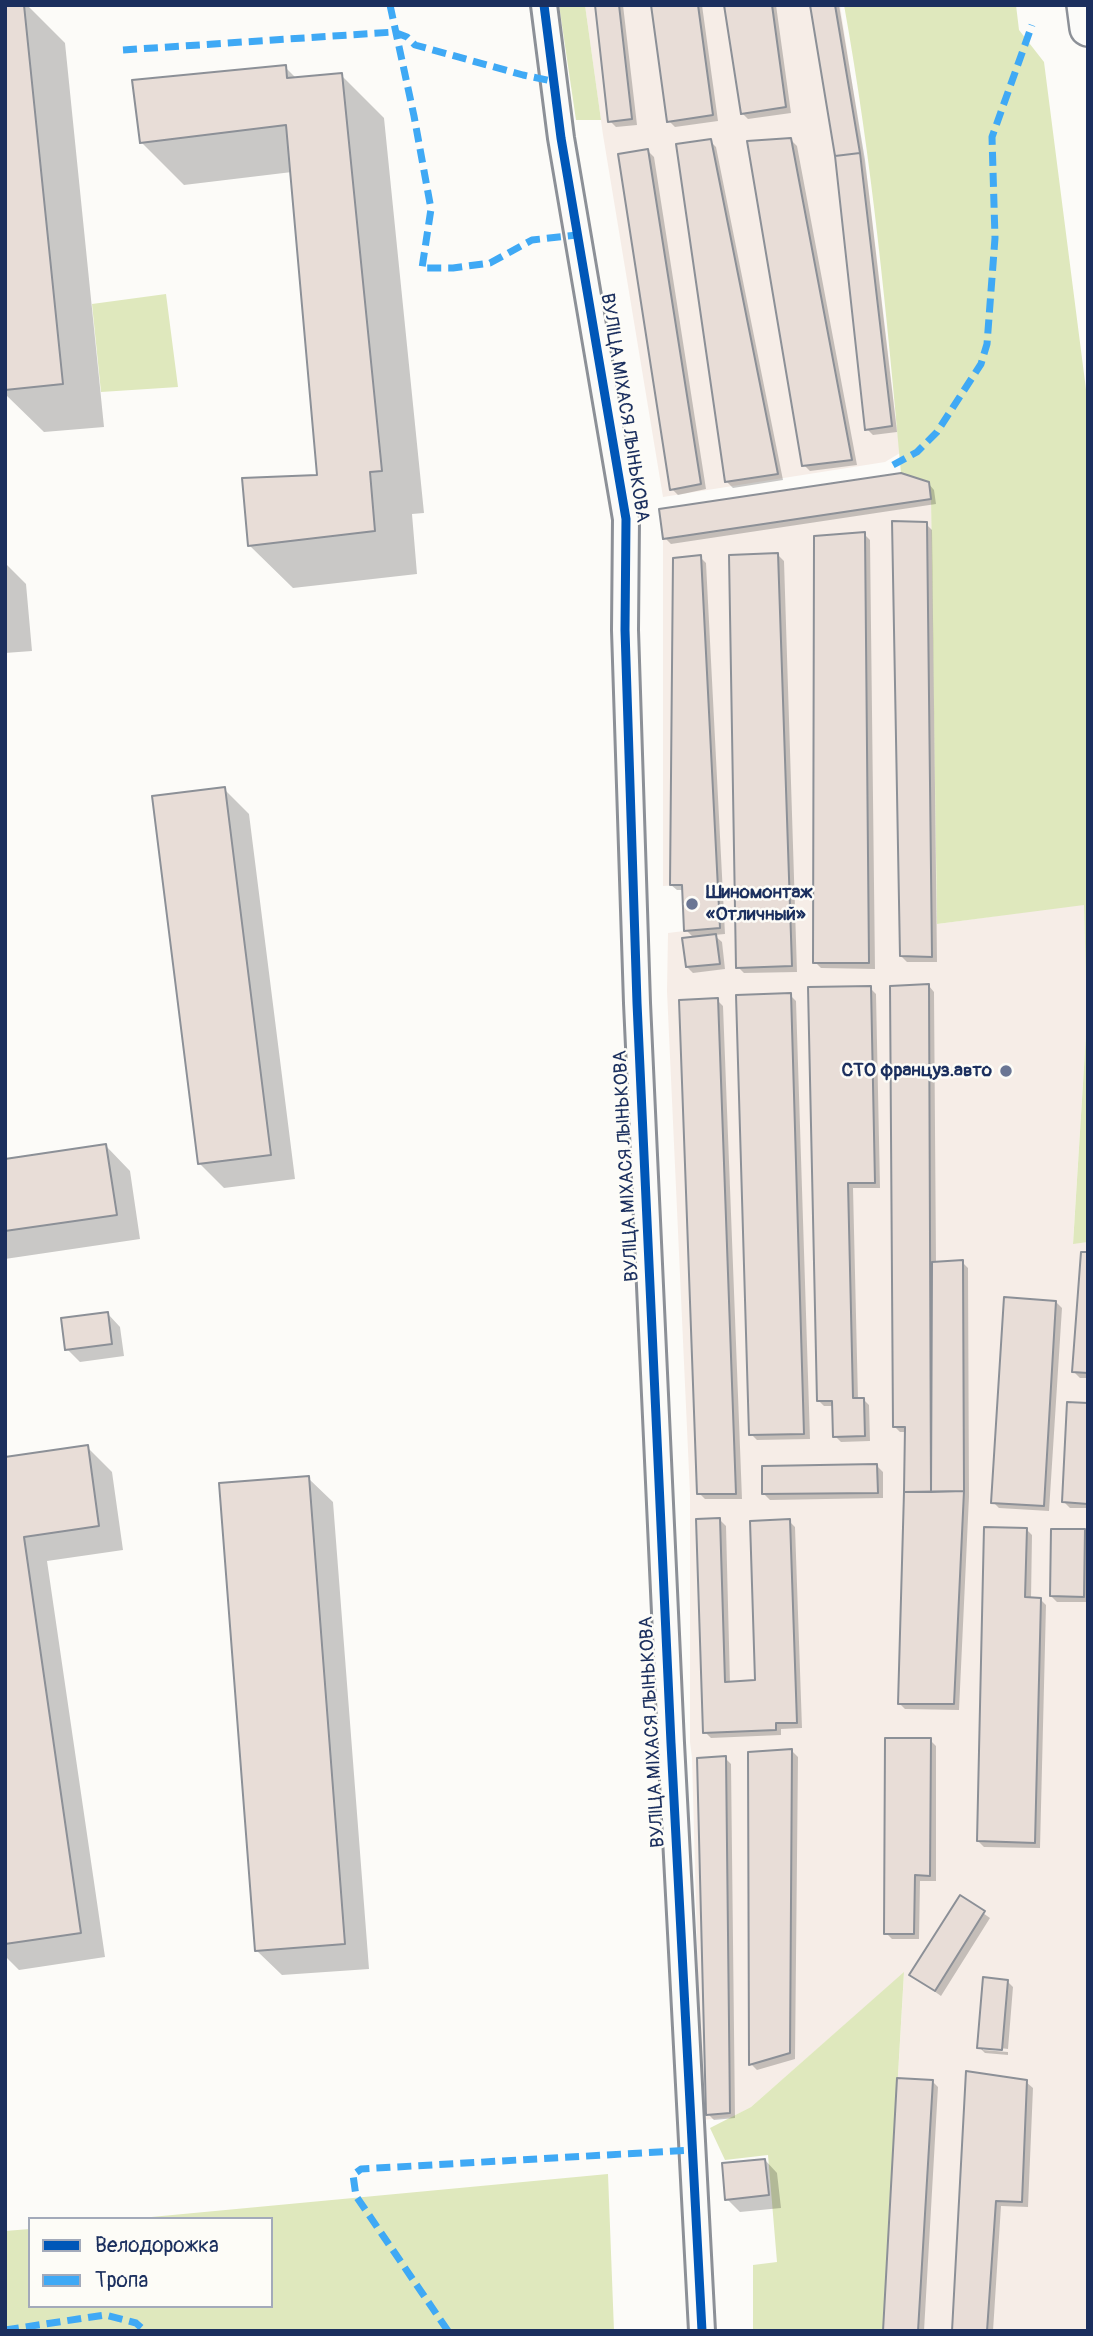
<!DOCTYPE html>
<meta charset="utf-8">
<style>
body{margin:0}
#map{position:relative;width:1093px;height:2336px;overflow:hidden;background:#fcfbf8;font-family:Pangolin,sans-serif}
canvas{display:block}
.frame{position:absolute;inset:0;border:7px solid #1b2f5e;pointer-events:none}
.legend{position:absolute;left:28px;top:2217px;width:245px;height:91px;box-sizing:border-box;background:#fdfcf7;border:2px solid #a3aaba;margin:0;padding:9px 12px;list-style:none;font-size:21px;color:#1b2f5e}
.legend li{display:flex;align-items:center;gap:14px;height:35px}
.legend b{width:35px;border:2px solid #a3aaba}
</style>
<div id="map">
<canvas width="1093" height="2336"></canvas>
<div class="frame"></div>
<ul class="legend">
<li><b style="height:9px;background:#0057b8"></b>Велодорожка</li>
<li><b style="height:9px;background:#3fa9f5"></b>Тропа</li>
</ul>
</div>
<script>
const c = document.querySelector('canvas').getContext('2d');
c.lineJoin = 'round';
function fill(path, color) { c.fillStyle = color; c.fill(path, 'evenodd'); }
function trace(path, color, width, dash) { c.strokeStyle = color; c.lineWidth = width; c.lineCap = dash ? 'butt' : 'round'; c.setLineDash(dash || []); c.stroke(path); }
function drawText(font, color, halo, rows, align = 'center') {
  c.font = font + ' Pangolin,sans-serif'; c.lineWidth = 5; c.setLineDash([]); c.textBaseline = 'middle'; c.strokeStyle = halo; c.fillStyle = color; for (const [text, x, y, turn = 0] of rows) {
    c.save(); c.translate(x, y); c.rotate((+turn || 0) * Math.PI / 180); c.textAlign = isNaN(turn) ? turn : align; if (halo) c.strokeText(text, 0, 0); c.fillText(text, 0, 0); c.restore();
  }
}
fill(new Path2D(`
 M585,5H840L869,192L900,453L885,462L663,497L603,135Z
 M901,473L929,482L931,499L937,924L1084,904L1087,1019L1073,1243L1088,1242V2331H883L904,1973L751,2107L732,2117L702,2120L692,1758L690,1742V1494L667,991L668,933L684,931L682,885L663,886V539L659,509Z`), '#f6ede7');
fill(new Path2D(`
 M559,5H585L601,120H576Z
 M844,5H1016L1019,30L1044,62L1088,405V1242L1073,1244L1087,1019L1084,905L937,924L931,499L928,482L901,473C887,316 872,160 844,5Z
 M166,294L178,387L101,392L92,304Z
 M904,1972L883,2331H753V2265L777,2262L768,2155L725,2160L710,2128L751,2107Z
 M608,2174L614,2331H5V2231L30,2229V2306H271V2219H130Z`), '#dfe8bd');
fill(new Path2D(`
 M5,5H27L65,43L104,427L44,432L5,394Z
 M597,5H623L637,125L616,127L610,121Z
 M653,5H702L718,121L675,127L669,121Z
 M726,5H776L791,113L748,119L742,113Z
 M812,5H839L865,160L897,432L873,435L867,429L837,156Z
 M285,67L297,79L341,75L384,118L424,513L412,514L417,574L293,588L250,546L319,476L292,172L184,185L141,142Z
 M791,140L797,146L857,465L810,471L804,465Z
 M710,141L716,147L783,480L733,488L727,482Z
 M648,151L654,157L706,489L678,495L672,489Z
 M928,483L934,490L936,504L671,544L665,538Z
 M926,524L932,530L937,962H907L901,956Z
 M864,534L870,540L875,969L821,968L815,962Z
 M778,555L784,561L797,972L744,973L738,967Z
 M700,557L706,563L725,934L714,935L722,942L725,969L693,973L687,967L694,938L686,930L684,890H677L671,885Z
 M5,563L26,584L32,651L5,653Z
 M224,789L249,814L295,1179L224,1188L199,1163Z
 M929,986L934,992L936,1263L962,1262L968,1268L969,1497L959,1710L905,1709L899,1703L907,1432H900L894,1426Z
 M870,988L876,994L880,1188H853L858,1400L863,1399L869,1405L870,1441L841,1442L835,1436L834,1406H824L818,1400Z
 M790,995L796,1001L810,1439L757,1440L751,1434Z
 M717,1000L723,1006L742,1499H705L699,1493Z
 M106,1146L130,1171L140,1239L5,1259V1161Z
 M1088,1254V1378H1080L1074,1372Z
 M1056,1302L1062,1308L1049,1511L999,1508L993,1502Z
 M108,1314L120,1327L124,1356L80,1362L67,1349Z
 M1088,1405V1508H1070L1064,1502Z
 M87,1447L112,1472L123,1550L47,1561L105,1957L19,1970L5,1956V1459Z
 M877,1466L883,1472V1498L770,1500L764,1494Z
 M308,1478L333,1502L369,1969L282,1975L257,1951Z
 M720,1520L726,1526L730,1683L757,1682L789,1521L795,1527L802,1728L781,1729V1735L711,1738L705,1732Z
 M1026,1529L1032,1535L1031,1599H1040L1046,1605L1040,1848L984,1847L978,1841Z
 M1085,1531L1088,1534V1602H1057L1051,1596Z
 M930,1740L936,1746V1881H920L919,1939H892L886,1933Z
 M792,1751L798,1757L795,2059L757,2070L751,2064Z
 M725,1758L731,1764L735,2118L714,2120L708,2114Z
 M960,1897L990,1918L941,1996L911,1975Z
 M1007,1981L1013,1987L1008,2049L983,2046V2050L1008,2052V2055L985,2053L979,2047Z
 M932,2081L938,2087L924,2331H884Z
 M1026,2082L1033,2088L1028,2207L1001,2206L993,2331H954Z
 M765,2160L777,2173L781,2208L740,2212L727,2199Z`), '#0003');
const building = new Path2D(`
 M5,5H24L63,384L5,390Z
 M595,5H619L632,119L608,122Z
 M651,5H698L713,115L667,122Z
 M724,5H772L786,107L741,114Z
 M810,5H835L860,153L835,156Z
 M286,65L287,78L342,73L382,471L370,472L375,531L248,546L242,478L317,475L286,125L140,143L132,80Z
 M791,138L852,460L802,466L747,141Z
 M711,139L778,474L725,482L676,144Z
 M648,149L701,484L670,490L618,154Z
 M860,153L892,426L865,430L835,156Z
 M901,473L929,482L931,499L663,539L659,509Z
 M892,521L927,522L932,957L900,956Z
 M865,532L869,963H813L814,536Z
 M778,553L792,966L736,968L729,555Z
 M701,555L720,928L684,931L682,885H670L673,558Z
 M225,787L271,1155L198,1164L152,796Z
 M716,934L720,964L686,967L682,938Z
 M929,984L931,1492H904L905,1427H893L890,986Z
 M871,986L875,1183H848L853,1398H864L865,1436L833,1437L832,1401H817L808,987Z
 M791,993L804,1434L749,1435L736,995Z
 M718,998L736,1494H697L679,1000Z
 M106,1144L117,1215L5,1231V1159Z
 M1081,1252H1088V1373L1072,1372Z
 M963,1260L964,1491L931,1492L932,1262Z
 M1004,1297L1056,1301L1044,1506L991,1503Z
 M108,1312L112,1344L65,1350L61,1318Z
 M1067,1402L1088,1403V1504L1062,1502Z
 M88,1445L99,1526L24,1537L81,1933L5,1944V1457Z
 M877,1464L878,1493L762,1494V1466Z
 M309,1476L345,1944L255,1951L219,1483Z
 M964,1491L954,1704H898L904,1492Z
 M720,1518L725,1682L755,1680L750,1521L790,1519L797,1723H776V1730L703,1733L696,1519Z
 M984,1527L1027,1528L1025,1597L1041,1598L1035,1843L977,1841Z
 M1051,1529H1085L1084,1597L1050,1596Z
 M885,1738H931L930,1876L915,1875L914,1934H884Z
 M792,1749L790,2053L749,2065L748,1752Z
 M726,1756L730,2113L706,2115L697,1758Z
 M960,1895L985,1911L935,1991L909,1975Z
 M983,1977L1008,1980L1002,2050L977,2048Z
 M966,2071L1027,2080L1022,2202L996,2201L987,2331H952Z
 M897,2078L933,2080L918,2331H883Z
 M765,2159L769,2195L725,2200L722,2163Z`);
fill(building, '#e8ddd7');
trace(building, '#8c9097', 2);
const minor = new Path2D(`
 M544,5L561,138L626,519L625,630L637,1003L671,1743L702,2331`);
const secondary = new Path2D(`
 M1085,5L1088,28`);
trace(minor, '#8c9097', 30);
trace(secondary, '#8c9097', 40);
trace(minor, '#fbfbf9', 24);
trace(secondary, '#fbfbf9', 35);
trace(new Path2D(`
 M390,5L414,116L431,209L422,268H453L490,263L532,240L577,235
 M123,50L394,32L407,37L415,45L523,75L552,81
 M893,465L917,452L937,432L981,364L987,344L995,238L992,137L1032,25
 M5,2330L105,2315L136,2323L145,2331
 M448,2331L356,2196L353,2175L361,2169L693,2150`), '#3fa9f5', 7, [14, 7]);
trace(new Path2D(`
 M544,5L561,138L626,519L625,630L637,1003L671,1743L702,2331`), '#0057b8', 9);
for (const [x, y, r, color] of [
 [692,904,7,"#6a7694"],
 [1006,1071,7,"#6a7694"]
]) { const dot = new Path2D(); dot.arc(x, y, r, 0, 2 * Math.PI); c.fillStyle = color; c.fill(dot); trace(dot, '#fdfcf7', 2.5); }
drawText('19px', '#1b2f5e', '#fdfcf7', [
 ["ВУЛІЦА МІХАСЯ ЛЫНЬКОВА",624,408,81],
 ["ВУЛІЦА МІХАСЯ ЛЫНЬКОВА",627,1166,-93],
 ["ВУЛІЦА МІХАСЯ ЛЫНЬКОВА",653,1732,-93]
]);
drawText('bold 19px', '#1b2f5e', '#fdfcf7', [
 ["Шиномонтаж",706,893],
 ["«Отличный»",706,915],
 ["СТО француз.авто",992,1071,"right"]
], 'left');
</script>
